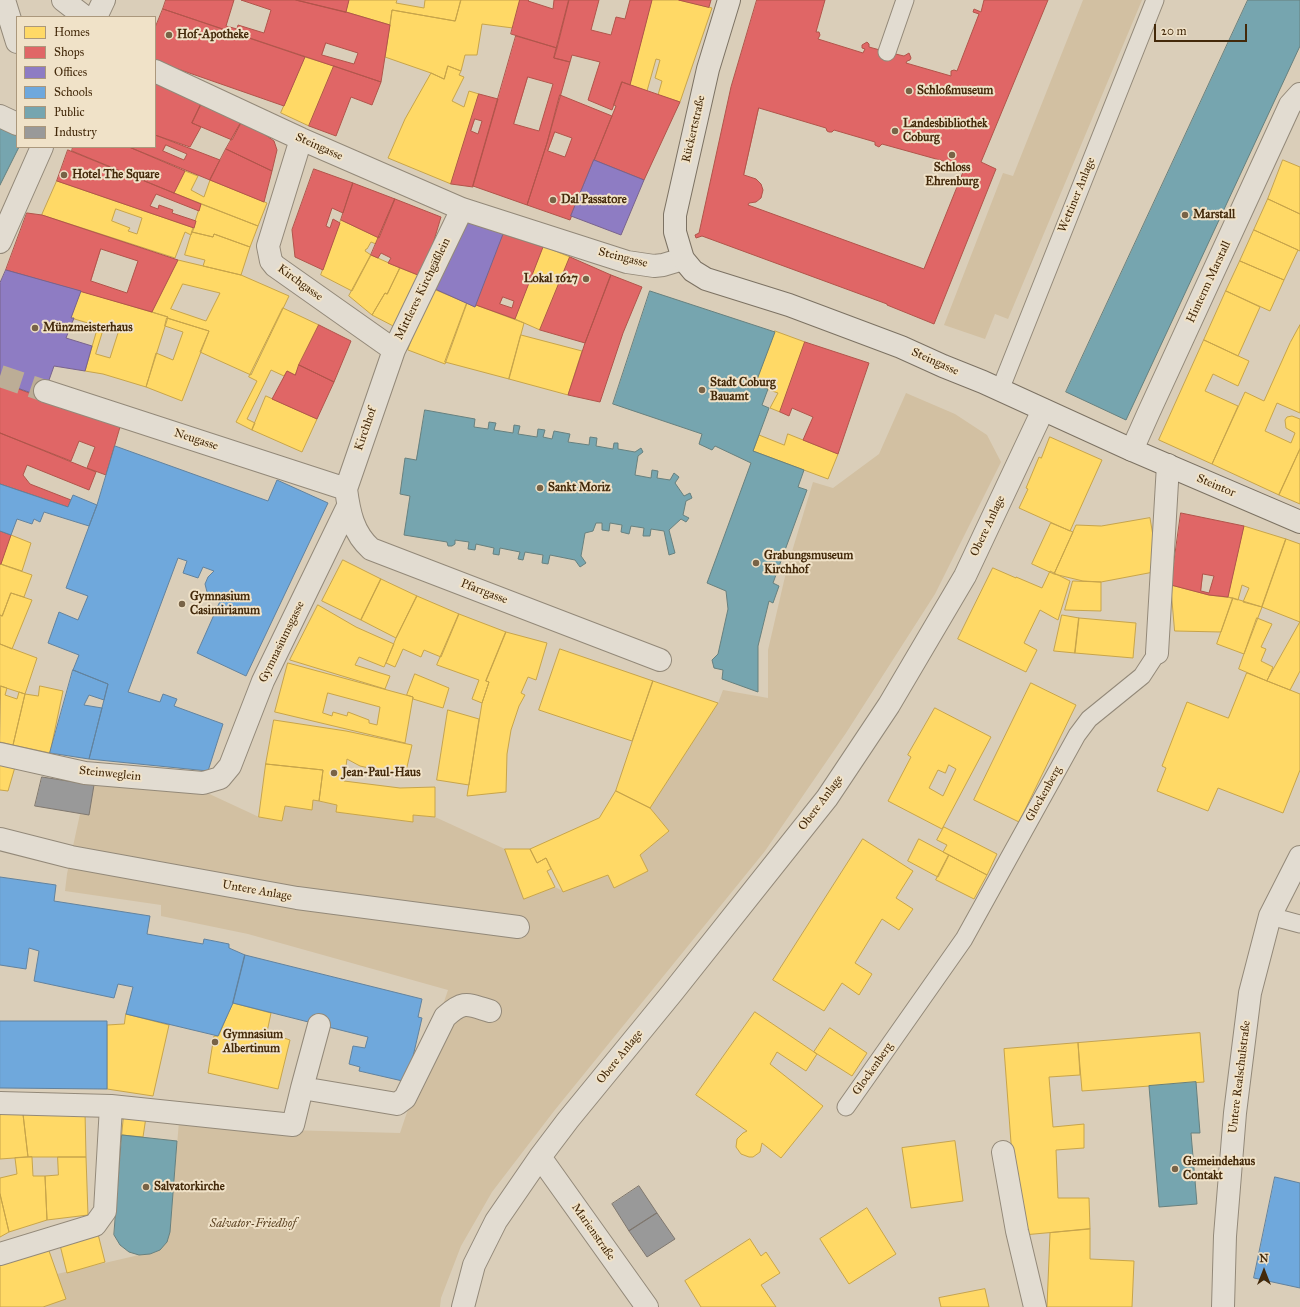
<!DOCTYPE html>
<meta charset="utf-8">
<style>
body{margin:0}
#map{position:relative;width:1300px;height:1307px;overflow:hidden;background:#daceb9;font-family:"IM FELL Great Primer",serif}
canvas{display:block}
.legend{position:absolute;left:16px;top:16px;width:140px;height:132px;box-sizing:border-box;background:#f0e2c8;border:1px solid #ab987c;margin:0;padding:5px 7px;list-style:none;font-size:12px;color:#43290a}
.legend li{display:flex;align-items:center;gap:8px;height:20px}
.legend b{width:20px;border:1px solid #ab987c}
.north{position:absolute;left:1244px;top:1251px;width:40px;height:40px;-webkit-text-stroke:3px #f0e2c8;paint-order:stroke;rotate:0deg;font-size:11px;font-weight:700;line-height:16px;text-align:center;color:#43290a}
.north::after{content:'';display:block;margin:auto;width:14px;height:18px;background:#43290a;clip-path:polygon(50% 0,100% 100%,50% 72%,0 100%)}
.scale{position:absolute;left:1154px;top:24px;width:93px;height:18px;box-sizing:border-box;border:2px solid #43290a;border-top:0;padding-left:5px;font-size:12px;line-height:14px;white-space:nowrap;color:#43290a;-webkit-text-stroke:3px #f0e2c8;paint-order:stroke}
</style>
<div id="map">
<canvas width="1300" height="1307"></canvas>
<ul class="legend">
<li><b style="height:11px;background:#ffd966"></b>Homes</li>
<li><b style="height:11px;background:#e06666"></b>Shops</li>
<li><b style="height:11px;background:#8e7cc3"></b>Offices</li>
<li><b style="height:11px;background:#6fa8dc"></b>Schools</li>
<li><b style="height:11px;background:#76a5af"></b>Public</li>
<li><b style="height:11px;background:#999"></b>Industry</li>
</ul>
<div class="north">N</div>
<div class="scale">20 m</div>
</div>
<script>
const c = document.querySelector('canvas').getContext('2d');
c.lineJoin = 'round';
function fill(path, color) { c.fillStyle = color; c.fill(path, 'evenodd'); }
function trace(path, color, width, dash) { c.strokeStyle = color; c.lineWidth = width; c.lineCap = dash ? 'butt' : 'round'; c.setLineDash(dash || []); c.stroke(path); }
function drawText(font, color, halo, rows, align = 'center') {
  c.font = font + ' "IM FELL Great Primer",serif'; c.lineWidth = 4; c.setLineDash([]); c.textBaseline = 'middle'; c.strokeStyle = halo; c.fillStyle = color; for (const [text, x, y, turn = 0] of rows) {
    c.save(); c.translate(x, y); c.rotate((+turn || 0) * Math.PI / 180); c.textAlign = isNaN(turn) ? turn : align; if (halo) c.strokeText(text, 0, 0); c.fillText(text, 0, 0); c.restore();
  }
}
fill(new Path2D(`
 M1083,0H1142L1008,319L995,314L985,339L944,325L1003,173L1013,176Z
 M906,393L955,414L987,435L1001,462L935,594L846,733L765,851L554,1111L492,1192L461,1246L441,1298L440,1307H43L57,1274L139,1255L150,1254L160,1250L170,1232L179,1121L287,1130L400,1133L448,990L248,934L161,916V905L65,891L67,874L80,814L89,815L94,785L203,791L259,817L282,821L285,806L312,810L313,800L337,805L336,812L412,822L413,815L435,817L505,849L524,899L555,887L563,891L608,875L614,888L648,871L640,855L669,831L650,808L718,703L723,690L768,698V650L787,568L813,482L833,488L879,454Z`), '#d2c0a2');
const homes = new Path2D(`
 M349,0H397L396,3L424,8L425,0H461L455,21L392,10L390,25L346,12Z
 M461,0H520L513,28L482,24L477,55H465L461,71L448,66L444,79L431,73L385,57L392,10L455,21Z
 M652,0H679L712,8L680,102L658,95L662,81L655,78L660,60L656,59L647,91L630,85Z
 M305,57L334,66L309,126L281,113Z
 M448,66L461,71L459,75L464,77L452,101L464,107L469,91L479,94L451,184L388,158L405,119L431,73L444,79Z
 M1283,160L1300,167V214L1268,199Z
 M185,171L198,176L191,190L204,197L210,180L267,203L258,226L174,193Z
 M57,181L194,228L191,235L185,232L175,258L42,215ZM116,209L142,218L137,234L128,231L130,228L112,221Z
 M1268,199L1300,214V251L1254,230Z
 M201,204L258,226L250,247L214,234L213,237L192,232Z
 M341,220L379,238L376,244L371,242L367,249H366L365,251L371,255L352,291L321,275Z
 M1254,230L1298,250L1284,280L1240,261Z
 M192,232L213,237L214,234L250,247L241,275L203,266L205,260L185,255Z
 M543,246L570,257L540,330L515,319Z
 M371,255L400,268L387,294L385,293L372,315L349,296Z
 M178,260L241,275L289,296L251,375L200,352L209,331L167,318L168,317L152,312ZM183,284L220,293L206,321L171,309Z
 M1240,261L1284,280L1270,311L1226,291Z
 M400,268L423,277L399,329L372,315L385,293L387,294Z
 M431,288L467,303L445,364L408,350Z
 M81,291L168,317L146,387L103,374L85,371L98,326L71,318ZM104,328L118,333L110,358L96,354Z
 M1226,291L1260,307L1238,356L1204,340Z
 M467,303L475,307L476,305L524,323L509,379L445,362Z
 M283,308L319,325L295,375L287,371L284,376L271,370L247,419L255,423L252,430L236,422L257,381L249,377Z
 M167,318L209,331L182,401L146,387L156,353L173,360L183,332L165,326Z
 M1300,325V413L1277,403L1265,431L1291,443L1295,433L1286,428L1285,420L1287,417L1292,416L1300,419V449L1279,495L1212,464L1245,392L1264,401L1290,343Z
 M775,331L805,342L780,412L770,408L778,393L755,385Z
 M521,335L582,351L568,395L509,379Z
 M1204,340L1249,361L1238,386L1213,374L1205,391L1238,406L1212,464L1159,440Z
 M266,396L317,419L302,452L252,430Z
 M788,434L838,454L828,479L753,451L759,435L784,445Z
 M1050,437L1102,460L1070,531L1019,508L1028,489L1026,488L1039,457L1041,458Z
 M1300,449V504L1279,495Z
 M1150,518L1159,571L1101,582L1083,581L1054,574L1076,525L1101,526Z
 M1051,523L1073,532L1054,574L1032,564Z
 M1244,526L1286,539L1262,607L1243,602L1249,588L1242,585L1238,600L1228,597Z
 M11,535L31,543L22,571L1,564Z
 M1286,539L1300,544V622L1262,607Z
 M343,560L381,579L361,620L322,601Z
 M0,564L32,575L24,597L11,593L2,616L0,615Z
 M993,568L1016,578V577L1042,588L1050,571L1070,581L1058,620L1040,610L1024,643L1037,650L1026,672L958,639Z
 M381,579L417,596L396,638L361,620Z
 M1073,581L1101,582V611L1065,610Z
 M1171,585L1209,595L1233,598L1221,632L1175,631Z
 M11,593L32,600L12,649L0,644V615L2,616Z
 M417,596L459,614L441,657L424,650L421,657L403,649L395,667L386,663L396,638Z
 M1233,598L1262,607L1244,654L1217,644Z
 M318,605L356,627L394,644L384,667L359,657L355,665L390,676L385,689L290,660Z
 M459,614L506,632L486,681L489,682L482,703L472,699L479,680L437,665Z
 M1062,615L1079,618L1075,653L1054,651Z
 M1079,618L1136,623L1133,658L1075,653Z
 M1257,618L1272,624L1261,647L1266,649L1261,661L1273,667L1267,681L1239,669Z
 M1300,622V671L1290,690L1267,681Z
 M506,632L547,643L536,680L528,677L521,693L525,695L519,706L511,730L507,754L506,792L467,796L482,703L489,682L486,681Z
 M0,644L37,658L25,694L0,686Z
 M560,649L653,681L632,741L539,710Z
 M288,663L413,697L405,743L275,712ZM328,693L380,707L377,725L369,723V720L348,712L347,716L333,712L332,716L323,713Z
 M1247,673L1300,694V770L1283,813L1218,788L1208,811L1157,791L1166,768L1162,766L1187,702L1228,718Z
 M415,674L449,688L443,708L413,699V697L407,695Z
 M653,681L718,703L650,808L616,791Z
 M1031,683L1076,705L1019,822L974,800Z
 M1,686L7,688L5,695L17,699L19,692L25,694L13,745L0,742Z
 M40,686L63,691L50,753L13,745L25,694L38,696Z
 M935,708L991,737L942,829L888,801L911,757L908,755ZM949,765L956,769L943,796L929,788L938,770L945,773Z
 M448,710L479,719L469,785L437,780Z
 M274,720L346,731L412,745L405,776L360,766L347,759L344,781L400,788L435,787V817L413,815V822L336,812L337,805L319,801L323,770L266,764Z
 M0,764L15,767L8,791L0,790Z
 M266,764L323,770L319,801L313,800L312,810L285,806L282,821L259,817Z
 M616,791L650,808L669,831L640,855L648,871L614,888L608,875L563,892L546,858L537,863L530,849L599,818Z
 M944,827L997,854L987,875L943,852L947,845L937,840Z
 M863,839L913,871L896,898L913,909L899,930L882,919L855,963L872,974L859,995L842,983L824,1011L773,980Z
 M919,839L949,855L938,877L908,861Z
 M505,849H530L537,863L546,858L551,869L547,871L555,887L524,899Z
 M949,855L987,875L974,899L936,880Z
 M233,1003L271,1013L267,1032L290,1040L278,1089L208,1073L214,1036H218Z
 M755,1012L817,1054L806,1071L777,1052L770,1064L823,1106L781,1158L762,1143L760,1152L753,1157H749L741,1154L736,1147L737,1139L743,1133L747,1131L696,1095Z
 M126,1014L169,1025L153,1096L107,1089V1025L124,1024Z
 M830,1028L867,1053L852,1076L814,1052Z
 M1200,1033L1204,1082L1082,1091L1078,1043Z
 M1078,1043L1080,1075L1049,1077L1053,1127L1084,1124V1148L1056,1150L1058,1198H1089L1090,1229L1023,1235L1012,1156L1004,1049Z
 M85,1111L86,1157H28L23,1114Z
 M23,1114L28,1157L0,1159V1115Z
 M124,1115L146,1117L143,1137L122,1135Z
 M955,1141L963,1201L911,1208L902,1148Z
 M32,1157L33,1176H45L47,1220L9,1232L0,1194V1178L17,1174L15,1158Z
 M58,1157H86L88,1215L47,1220L45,1176L58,1175Z
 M0,1194L9,1232L0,1237Z
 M867,1208L896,1254L849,1284L820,1239Z
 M1090,1229V1259L1134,1261L1132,1307H1047L1050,1233Z
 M98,1234L105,1262L67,1273L60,1245Z
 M750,1239L761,1256L766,1252L780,1273L761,1285L776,1307H701L685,1281Z
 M48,1248L66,1299L43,1307H0V1265Z
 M985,1289L989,1307H941L939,1298Z`);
fill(homes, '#ffd966');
trace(homes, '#c7a44a', 1);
const shops = new Path2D(`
 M166,0H234L226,26L237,29L238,25L264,33L271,10L241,0H296L346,12L390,25L381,82L163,9ZM326,43L358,53L354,64L322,55Z
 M296,0H349L346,12Z
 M520,0H529L528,1L553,9L554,0H569L557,48L511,34Z
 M569,0H599L591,30L611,35L616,17L625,19L630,0H652L630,85L622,82L612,110L588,100L600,62L572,55L570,62L554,58Z
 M679,0H711L709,7Z
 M757,0H825L816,32H819L820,35L818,39L863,53L865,49L862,48V45L867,42L869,44V47L887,52L904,56L909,53L911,58L910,60L907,61L906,63L951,76V71L954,70L957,71L979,14L973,12L974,9L981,12L984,0H1048L981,162L996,169L934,324L887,305V304L702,236L696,238L695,235L699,233L731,87ZM759,108L826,128L827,131L829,132H832L834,130L875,142V145L879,147L882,144L965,167L924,269L748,205L749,203L756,202L761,198L763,190L761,184L756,179L744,175Z
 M163,9L305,57L284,106L155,61V28Z
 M516,36L557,48L554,58L570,62L547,143L527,205L473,186ZM528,77L553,84L539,131L514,124Z
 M334,66L381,82L372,105L351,97L336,136L309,126Z
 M155,80L203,100L192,123L201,127L190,147L155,135Z
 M622,82L680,102L644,180L594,160L616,106L614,105Z
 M479,94L498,99L473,186V187L451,184ZM475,119L482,121L478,134L471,131Z
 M560,95L612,116L570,220L527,205L547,143ZM555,132L572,138L565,157L548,151Z
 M203,100L243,119L232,140L192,123Z
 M243,119L274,141L277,150L272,171L226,149Z
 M155,135L220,160L210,180L129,147H155ZM166,145L187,154L184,160L163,151Z
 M73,147H129L185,171L174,193L72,151Z
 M226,149L272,171L264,202L210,180Z
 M68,150L201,204L199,211L156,194L150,206L158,209L159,205L173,210L172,213L196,221L194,228L57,181Z
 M314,169L353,183L343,213L332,208L326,226L330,228L333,219L340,223L323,270L295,257L292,230Z
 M353,183L395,199L379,238L341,220Z
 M395,199L441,217L423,277L388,263L391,258L381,253L378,258L371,255Z
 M27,213L42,215L178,260L152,312L6,270ZM101,249L138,261L127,293L91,281Z
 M503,234L543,247L515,319L476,305ZM503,297L514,301L512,308L500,304Z
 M570,257L611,275L585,343L540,330Z
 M611,275L642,287L623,333L600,402L568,395L585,343Z
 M319,325L351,341L334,382L299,365Z
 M805,342L869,363L838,454L803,440L813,417L792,408L789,416L780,412Z
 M299,365L334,382L317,419L272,399L287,371L295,375Z
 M0,382L120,427L106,475L87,468L95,447L79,441L71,461L0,433Z
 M0,433L96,472L89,490L27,465L23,475L30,484L71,500L68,507L0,484Z
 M1181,513L1244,526L1228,597L1209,595L1171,585ZM1203,574L1214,576L1209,593L1201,591Z
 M0,531L11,535L1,564H0Z`);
fill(shops, '#e06666');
trace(shops, '#b1544a', 1);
const offices = new Path2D(`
 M594,160L644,180L621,235L571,216Z
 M464,221L503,234L475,307L435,289Z
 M6,270L81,291L71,318H74L66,338L92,346L85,371L54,366L43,397L0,382V283Z`);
fill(offices, '#8e7cc3');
trace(offices, '#78638c', 1);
const schools = new Path2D(`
 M115,446L268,501L277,480L328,503L246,676L197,653L221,599H215L210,596L207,592L205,584L208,577L214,571L203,567L198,578L183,573L187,561L178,558L128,692L160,702L163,694L177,699L174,706L223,724L208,771L89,759L108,684L73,670L79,655L48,643L59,612L78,620L88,596L66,588L97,505Z
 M0,484L68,507L73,495L97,505L89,526L44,512L40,522L34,519L32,524L17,519L11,535L0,531Z
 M73,670L108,684L104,700L89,695L84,705L102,708L89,759L50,753Z
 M0,877L56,885L54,901L150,916L147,934L203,944L204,939L229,944V948L245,955L233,1003L218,1036L126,1014L133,987L118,984L114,998L34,981L39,951L29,948L26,969L0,965Z
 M245,955L422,999L418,1017L422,1018L407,1082L359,1071L360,1067L349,1064L353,1046L365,1048L368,1037L233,1003Z
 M0,1021H107V1089L0,1088Z
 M1275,1177L1300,1183V1288L1254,1278Z`);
fill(schools, '#6fa8dc');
trace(schools, '#62829d', 1);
const public = new Path2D(`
 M1248,0H1300V46L1126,420L1066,392Z
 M0,127L17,134V147H19L0,185Z
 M650,291L775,332L755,385L768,389L762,405L769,408L753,451L804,470L798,487L807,490L773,583L779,586L773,603L769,601L758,646V692L722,679L723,670L714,668L712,660L718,654L728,609L726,591L707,583L751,463L715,446L712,450L699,444L702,434L613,404Z
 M425,410L475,419L474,427L488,429L489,422L496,423L494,430L513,433L514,425L520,426L518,434L537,437L538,429L545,430L543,437L552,439L554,431L570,434L568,442L589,445L590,437L597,438L596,446L613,449L614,443H618V449L635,452L641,448L643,452L638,456L635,475L651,478L652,470L658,471L657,478L670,480L674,473L679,477L675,483L684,496L690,493L692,498L686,501L683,515L689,518L686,522L681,519L669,530L675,553L669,555L664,531L651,529L650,536H643L644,528L631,526L629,534L621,532L622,525L610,523L609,531L602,530V523H596L593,531L585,533L581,556L586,563L580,567L575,560L550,555L548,564L542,563L543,555L525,552L523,560L518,559L520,552L500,548L499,555L493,554L494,548L476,544L475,550L468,549L469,542L455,540V544L452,546H448L447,542L404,535L410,496L400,494L405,458L416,460Z
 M1196,1082L1200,1133H1191L1197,1204L1159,1207L1149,1086Z
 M122,1135L177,1141L170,1232L167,1242L160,1250L150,1254L139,1255L129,1252L120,1245L114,1235Z`);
fill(public, '#76a5af');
trace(public, '#67807e', 1);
const industry = new Path2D(`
 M42,777L94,785L89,815L35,806Z
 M639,1186L657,1213L629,1231L612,1204Z
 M657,1213L675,1239L647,1257L629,1231Z`);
fill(industry, '#999');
trace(industry, '#7f776e', 1);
trace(new Path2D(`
 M0,376L45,391`), '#bcad96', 22, [22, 11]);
const lane = new Path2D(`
 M887,52L905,0
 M1000,390L1155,0
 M1270,916L1300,924
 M846,1107L964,939L1077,735L1089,719L1142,676L1157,653`);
const street = new Path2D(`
 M4,0L17,42
 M63,0L85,17
 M96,17L104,0
 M155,71L301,139L462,209L627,262L654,266L663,265L683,259
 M0,116L17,124
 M301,139L268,246L271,261L275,266L394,350
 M462,209L394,350L346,489C349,512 353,533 371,549L660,660
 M0,242L42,147
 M45,391L346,489
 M1132,450L1148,414L1290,105L1300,94
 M1157,653L1168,465
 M0,754L85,773L203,783L220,778L230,766L263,681L348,506
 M0,839L71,857L297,898L518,927
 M302,1088L319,1025
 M0,1103L111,1106L293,1125L302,1088L397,1104L405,1098L445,1017C464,1000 467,1004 490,1011
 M1003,1152L1017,1231L1035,1307
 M540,1157L647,1307
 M0,1254L95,1225L105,1211L111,1106
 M463,1307L474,1265L496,1221L540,1157L568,1120L672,993L827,798L889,705L965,576L1043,410
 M1223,1307L1225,1236L1235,1113L1250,993L1270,916L1300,857`);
const secondary = new Path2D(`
 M729,0L708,69L675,215V232L683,259L693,271L706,279L789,305L901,347L943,366L983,382L1132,450L1300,522`);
trace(lane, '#938979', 19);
trace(street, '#938979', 24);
trace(secondary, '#7c7263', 24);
trace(lane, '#e2dcd1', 17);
trace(street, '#e2dcd1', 22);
trace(secondary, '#e2dcd1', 22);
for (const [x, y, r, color] of [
 [169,35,4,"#786347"],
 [909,91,4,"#786347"],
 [895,131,4,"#786347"],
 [952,155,4,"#786347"],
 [64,175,4,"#786347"],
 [553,200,4,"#786347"],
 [1185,215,4,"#786347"],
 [586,279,4,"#786347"],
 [35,328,4,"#786347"],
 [702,390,4,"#786347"],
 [540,488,4,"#786347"],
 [756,563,4,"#786347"],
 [182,604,4,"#786347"],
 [334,773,4,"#786347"],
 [215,1042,4,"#786347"],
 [1175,1169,4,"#786347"],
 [146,1187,4,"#786347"]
]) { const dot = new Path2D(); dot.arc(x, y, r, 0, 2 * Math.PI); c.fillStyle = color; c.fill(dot); trace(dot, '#f0e2c8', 1.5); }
drawText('bold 12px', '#43290a', '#f0e2c8', [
 ["Hof-Apotheke",177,35],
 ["Schloßmuseum",917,91],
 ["Landesbibliothek",903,124],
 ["Coburg",903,138],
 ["Schloss",952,168,"center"],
 ["Ehrenburg",952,182,"center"],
 ["Hotel The Square",72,175],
 ["Dal Passatore",561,200],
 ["Marstall",1193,215],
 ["Lokal 1627",578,279,"right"],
 ["Münzmeisterhaus",43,328],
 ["Stadt Coburg",710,383],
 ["Bauamt",710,397],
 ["Sankt Moriz",548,488],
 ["Grabungsmuseum",764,556],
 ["Kirchhof",764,570],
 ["Gymnasium",190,597],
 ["Casimirianum",190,611],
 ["Jean-Paul-Haus",342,773],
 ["Gymnasium",223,1035],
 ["Albertinum",223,1049],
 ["Gemeindehaus",1183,1162],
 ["Contakt",1183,1176],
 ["Salvatorkirche",154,1187]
], 'left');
drawText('12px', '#43290a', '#f0e2c8', [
 ["Rückertstraße",694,129,-77],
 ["Steingasse",319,147,24],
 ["Wettiner Anlage",1077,195,-68],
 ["Steingasse",623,258,14],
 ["Hinterm Marstall",1209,282,-65],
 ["Kirchgasse",300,283,36],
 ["Mittleres Kirchgäßlein",423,289,-64],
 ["Steingasse",935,362,24],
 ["Kirchhof",366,429,-71],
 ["Neugasse",196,440,18],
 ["Steintor",1216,486,23],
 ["Obere Anlage",988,526,-65],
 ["Pfarrgasse",484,592,21],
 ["Gymnasiumsgasse",282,642,-64],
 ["Steinweglein",110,774,6],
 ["Glockenberg",1044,794,-61],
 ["Obere Anlage",821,803,-53],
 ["Untere Anlage",257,891,10],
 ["Obere Anlage",620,1057,-51],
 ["Glockenberg",873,1069,-55],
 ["Untere Realschulstraße",1240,1077,-83],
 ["Marienstraße",593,1232,55]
]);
drawText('italic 12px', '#5e4525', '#f0e2c8', [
 ["Salvator-Friedhof",253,1224]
]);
</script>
